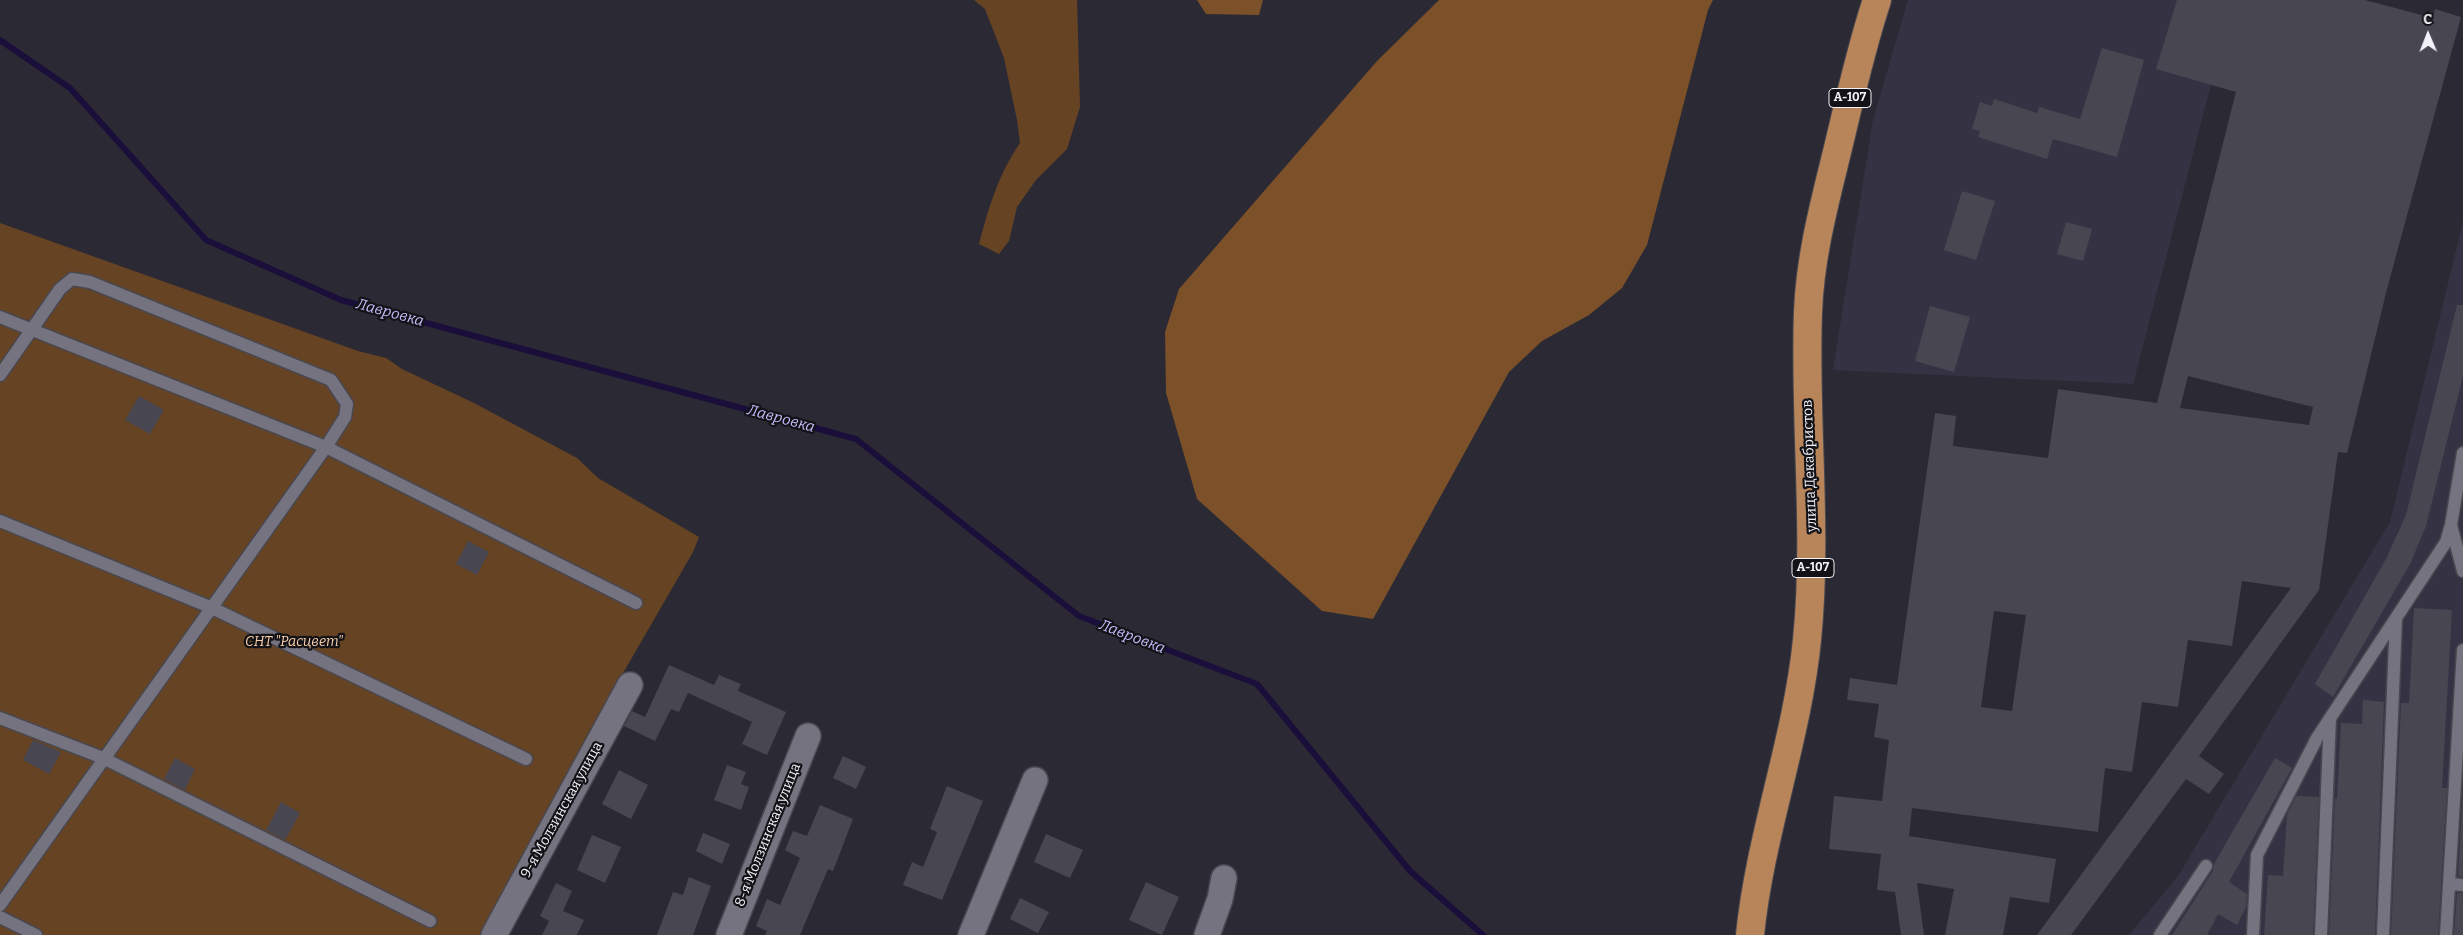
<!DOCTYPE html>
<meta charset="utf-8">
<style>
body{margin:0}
#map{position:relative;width:2463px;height:935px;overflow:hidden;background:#2b2a34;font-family:Bitter,serif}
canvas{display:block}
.north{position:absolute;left:2403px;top:10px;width:50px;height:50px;-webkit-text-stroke:4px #131317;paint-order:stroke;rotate:359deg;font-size:14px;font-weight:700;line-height:20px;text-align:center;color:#f3f2f9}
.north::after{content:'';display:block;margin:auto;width:18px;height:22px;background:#f3f2f9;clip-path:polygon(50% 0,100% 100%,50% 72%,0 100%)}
</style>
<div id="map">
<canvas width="2463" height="935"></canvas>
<div class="north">С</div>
</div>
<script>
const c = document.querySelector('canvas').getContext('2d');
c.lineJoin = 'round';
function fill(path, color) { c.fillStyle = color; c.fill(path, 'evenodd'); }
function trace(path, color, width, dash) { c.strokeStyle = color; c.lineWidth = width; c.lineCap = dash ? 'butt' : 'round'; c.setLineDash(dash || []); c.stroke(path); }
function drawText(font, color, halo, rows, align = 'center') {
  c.font = font + ' Bitter,serif'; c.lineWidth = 4.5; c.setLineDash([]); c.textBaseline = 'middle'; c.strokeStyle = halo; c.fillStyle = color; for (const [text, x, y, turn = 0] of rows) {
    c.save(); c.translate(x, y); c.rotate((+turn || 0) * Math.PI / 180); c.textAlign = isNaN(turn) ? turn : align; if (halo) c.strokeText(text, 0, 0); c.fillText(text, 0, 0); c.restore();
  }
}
fill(new Path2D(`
 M1908,0H2233L2133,384L1833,370L1873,120Z
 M2463,222V935H2129L2178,876L2390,522Z`), '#353343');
fill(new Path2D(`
 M974,0H1077L1080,107L1067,149L1036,180L1017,207L1009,241L999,254L979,244C989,207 998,175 1020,143L1017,120L1004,58L985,9Z
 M0,223L358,351L386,358L402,369L474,403L577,458L598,478L699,537L693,552L585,739L485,935H0Z`), '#664323');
fill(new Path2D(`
 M1197,0H1263L1259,15L1206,14Z
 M1439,0H1713L1708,10L1647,245L1622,288L1589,315L1542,341L1509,372L1373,619L1322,611L1197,499L1166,393L1165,332L1179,289L1377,61Z`), '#7c5029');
trace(new Path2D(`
 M0,40L70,88L206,240L341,300L856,439L1079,616L1257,684L1410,871L1483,935`), '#1a0e3a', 6);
fill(new Path2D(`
 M2177,0H2365L2433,18L2435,9L2461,17L2387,289L2347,453L2338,452L2319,590L2199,756L2224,774L2209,794L2186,779L2071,935H2037L2291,588L2242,581L2232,646L2188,640L2178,707L2142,702L2132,772L2105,768L2098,832L1912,808L1909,836L2056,859L2049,903L2010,897L2003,935H1945L1954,889L1917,883L1924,935H1901L1895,892L1877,890L1881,854L1829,849L1834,796L1882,801L1889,740L1874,737L1879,704L1847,700L1850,678L1897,685L1935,413L1956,416L1953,446L2048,458L2058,389L2157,403L2236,92L2156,69ZM2188,376L2313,407L2309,425L2180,408ZM1994,611L2026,615L2012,711L1981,707Z
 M2102,48L2144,60L2117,157L2053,139L2047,159L1978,137L1980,131L1972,129L1980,102L1992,106L1994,99L2037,113L2039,107L2080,119Z
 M1962,191L1995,201L1976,260L1944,250Z
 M2066,222L2092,229L2083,261L2057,254Z
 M2457,305H2463V376L2426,526L2410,564L2333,697L2315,684L2386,559L2406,515Z
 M1930,306L1970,317L1954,372L1915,361Z
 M139,396L164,410L150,434L125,420Z
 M468,541L489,552L477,575L456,564Z
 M2414,608L2452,610L2442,788H2447L2438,935H2391L2401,703H2409Z
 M669,665L714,685L719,675L741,684L738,691L786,712L767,755L742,744L752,722L688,693L679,712L671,709L655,741L624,726L632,711L645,717Z
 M2363,700L2384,702L2375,935H2329L2335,798L2337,799L2341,723L2362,724Z
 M33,740L61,752L49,774L23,760Z
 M843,756L866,767L856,789L833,778Z
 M175,758L195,769L185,790L164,779Z
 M2275,758L2292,768L2229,882L2247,894L2246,907L2237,925L2218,914L2207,935H2172L2213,871L2214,864Z
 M727,765L746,772L741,784L749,787L741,810L714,800Z
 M619,770L648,785L631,819L602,804Z
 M947,786L983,801L942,900L903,885L912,862L923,867L937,832L930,829Z
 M2463,789V877L2458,876Z
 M2296,796L2319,797L2313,935H2264L2268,875L2283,876L2287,815Z
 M281,802L300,813L285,840L266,830Z
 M820,805L853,819L833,871L828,869L800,935H765L767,931L756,926L767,899L780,905L800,858L785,850L793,831L807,836Z
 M703,833L730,844L722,864L696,851Z
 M1046,834L1083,850L1070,878L1034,862Z
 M592,835L621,847L605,883L577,870Z
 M689,877L711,886L693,935H657L673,892L683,895Z
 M1146,882L1179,897L1162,935L1129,920Z
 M556,883L572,891L563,911L584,920L577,935H542L549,921L540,916Z
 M2457,893H2463V935H2454Z
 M1020,898L1049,912L1038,933L1010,919Z`), '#474651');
const service = new Path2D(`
 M0,317L326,447L636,603
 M0,375L60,289L72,279L90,282L331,380L347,404L345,417L326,447L0,905
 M2463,453L2451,525L2463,571
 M0,521L210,607L526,759
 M2463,650L2449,884L2463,885
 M0,718L103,758L430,921
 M0,917L36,935
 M2160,935L2206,866
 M2253,935L2257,855L2317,738L2446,542L2451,525
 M2321,935L2330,718
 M2383,935L2396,618
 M2446,935L2449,884`);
const minor = new Path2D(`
 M494,935L630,685
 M729,935L808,736
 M971,935L1035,780
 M1207,935L1220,899L1224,878`);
const trunk = new Path2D(`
 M1750,935C1760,835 1797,740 1807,640C1818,531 1804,421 1808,312C1810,256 1825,201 1838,148C1850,98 1861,48 1877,0`);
trace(service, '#494850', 15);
trace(minor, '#494850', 28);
trace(trunk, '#494850', 30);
trace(service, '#75737f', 12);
trace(minor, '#75737f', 25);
trace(trunk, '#b8845a', 28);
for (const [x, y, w] of [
 [1850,98,42],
 [1813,568,42]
]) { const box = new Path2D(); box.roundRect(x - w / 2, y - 9.5, w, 19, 4); c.fillStyle = '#131317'; c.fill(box); trace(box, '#f3f2f9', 1); }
drawText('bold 12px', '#f3f2f9', null, [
 ["А-107",1850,98],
 ["А-107",1813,568]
]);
drawText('14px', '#f3f2f9', '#131317', [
 ["улица Декабристов",1810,466,-92],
 ["9-я Молзинская улица",562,810,-61],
 ["8-я Молзинская улица",768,835,-68]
]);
drawText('italic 14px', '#fad0ad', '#131317', [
 ["СНТ \"Расцвет\"",294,642]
]);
drawText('italic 15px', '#c5befd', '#131317', [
 ["Лавровка",390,313,15],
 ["Лавровка",781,419,15],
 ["Лавровка",1132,637,21]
]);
</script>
